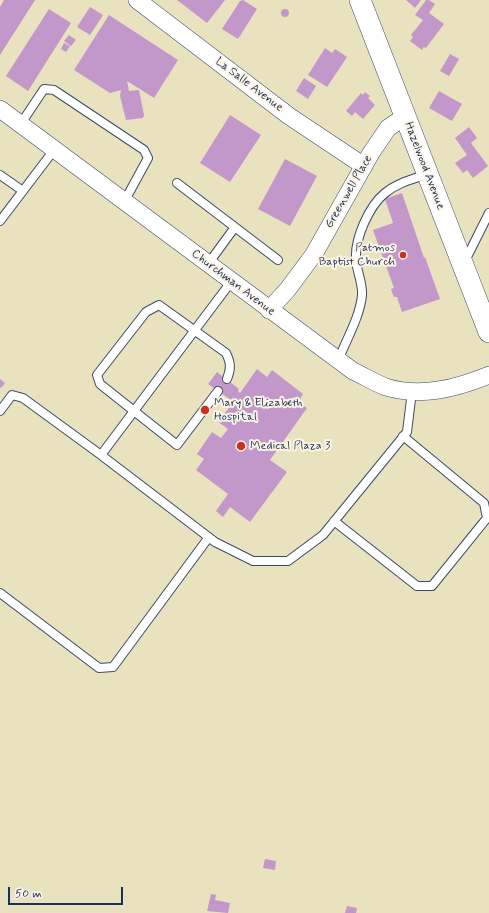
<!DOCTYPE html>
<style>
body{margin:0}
#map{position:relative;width:489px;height:913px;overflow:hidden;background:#e9e2bf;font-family:Mynerve,sans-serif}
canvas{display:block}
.scale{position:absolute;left:8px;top:887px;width:115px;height:18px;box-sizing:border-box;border:2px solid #1b2f5e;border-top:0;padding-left:5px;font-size:12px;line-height:14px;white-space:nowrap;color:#1b2f5e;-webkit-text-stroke:3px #fcf5e5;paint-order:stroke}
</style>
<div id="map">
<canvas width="489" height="913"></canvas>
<div class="scale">50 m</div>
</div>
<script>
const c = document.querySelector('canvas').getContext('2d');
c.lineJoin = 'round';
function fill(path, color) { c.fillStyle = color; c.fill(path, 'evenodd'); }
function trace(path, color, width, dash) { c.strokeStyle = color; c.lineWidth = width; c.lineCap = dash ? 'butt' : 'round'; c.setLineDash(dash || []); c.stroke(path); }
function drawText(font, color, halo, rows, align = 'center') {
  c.font = font + ' Mynerve,sans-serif'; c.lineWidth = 4; c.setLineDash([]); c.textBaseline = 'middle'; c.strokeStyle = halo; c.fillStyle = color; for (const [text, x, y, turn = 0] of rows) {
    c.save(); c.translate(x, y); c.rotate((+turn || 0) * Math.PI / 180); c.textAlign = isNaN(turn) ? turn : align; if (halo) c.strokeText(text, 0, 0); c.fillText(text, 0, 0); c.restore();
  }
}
fill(new Path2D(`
 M4,0H35L0,55V7Z
 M177,0H225L207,23Z
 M243,0L257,9L238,39L222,29L240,1Z
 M406,0H421L415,8Z
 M426,0H429L435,4L429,13L444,24L426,48L424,47L422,50L410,41L413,37L411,35L423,20L415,15Z
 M90,7L103,15L90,35L77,27Z
 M49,9L71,23L28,91L6,76Z
 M281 13a4 4 0 1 1 8 0a4 4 0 1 1-8 0Z
 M109,15L178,60L154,98L127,81L129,91L139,90L144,115L143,118L126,120L120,96L121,90L110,93L74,70Z
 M69,35L76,40L71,46L64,41Z
 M64,43L70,46L66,52L61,49Z
 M325,48L332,53L335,49L347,57L327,87L308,75Z
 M450,54L459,59L449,76L440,71Z
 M304,78L316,86L308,99L296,91Z
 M439,91L462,104L452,121L429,108Z
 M365,92L370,96L368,98L375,105L363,119L355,112L352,116L346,111L361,93L363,95Z
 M230,115L261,135L230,182L200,163Z
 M469,127L477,138L471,143L488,166L473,178L467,170L463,173L455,163L467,155L455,138Z
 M285,159L317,176L290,226L258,209Z
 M402,193L424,258L425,257L440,299L402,312L397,297H394L391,289L394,288L373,230L393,223L385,199Z
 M257,369L267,377L272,370L303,394L298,402L307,408L270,460L287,472L250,522L230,507L223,517L216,511L228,494L196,470L204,459L197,454L212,432L221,438L228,429L218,422L235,400L233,398L231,400L208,384L217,372L239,389L238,391L240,393Z
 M0,379L5,383L1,388L0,387Z
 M265,859L276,861L275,870L263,868Z
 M211,894L216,895L215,900L230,903L228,913L207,911Z
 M347,906L357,908L356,913H345Z`), '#c297ca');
const service = new Path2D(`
 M20,125L44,89L54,90L144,150L148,158L124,202
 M0,175L23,191
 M177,183L278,260
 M0,221L54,150
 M465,261L489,213
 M208,264L235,227
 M338,361C346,340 360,317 362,295C363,283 356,270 356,258C355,238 369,206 385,193C397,183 413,179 427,174
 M227,379C231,369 231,363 226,353L159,305L146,312L97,375L100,384L134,411L101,455L215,542L253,561H288L323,535L407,432L412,391
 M218,391L177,445L134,411L231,282
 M0,411L12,395L23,398L101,455
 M334,521L417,586H432L487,518L484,503L403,436
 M0,593L99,668L113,667L209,537`);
const minor = new Path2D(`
 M137,0L289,116L364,166
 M0,109L353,371C364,376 375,383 386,387C421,398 457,388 489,375
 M269,310L288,289L314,254L371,153L388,128L404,117`);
const tertiary = new Path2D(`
 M360,0L489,332`);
trace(service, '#3a4a6d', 10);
trace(minor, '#3a4a6d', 18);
trace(tertiary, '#3a4a6d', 22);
trace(service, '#fff', 8);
trace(minor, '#fff', 17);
trace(tertiary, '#fff', 21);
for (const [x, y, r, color] of [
 [403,255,4,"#c8321e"],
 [205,410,5,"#c8321e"],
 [241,446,5,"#c8321e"]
]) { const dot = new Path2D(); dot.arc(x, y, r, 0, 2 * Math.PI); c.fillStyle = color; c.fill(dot); trace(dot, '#fcf5e5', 1.5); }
drawText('12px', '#1b2f5e', '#fcf5e5', [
 ["La Salle Avenue",249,85,37],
 ["Hazelwood Avenue",424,166,69],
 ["Greenwell Place",349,192,-60],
 ["Churchman Avenue",233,283,37]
]);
drawText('12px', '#1b2f5e', '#fcf5e5', [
 ["Patmos",395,248,"right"],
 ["Baptist Church",395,262,"right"],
 ["Mary & Elizabeth",214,403],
 ["Hospital",214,417],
 ["Medical Plaza 3",250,446]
], 'left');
</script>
